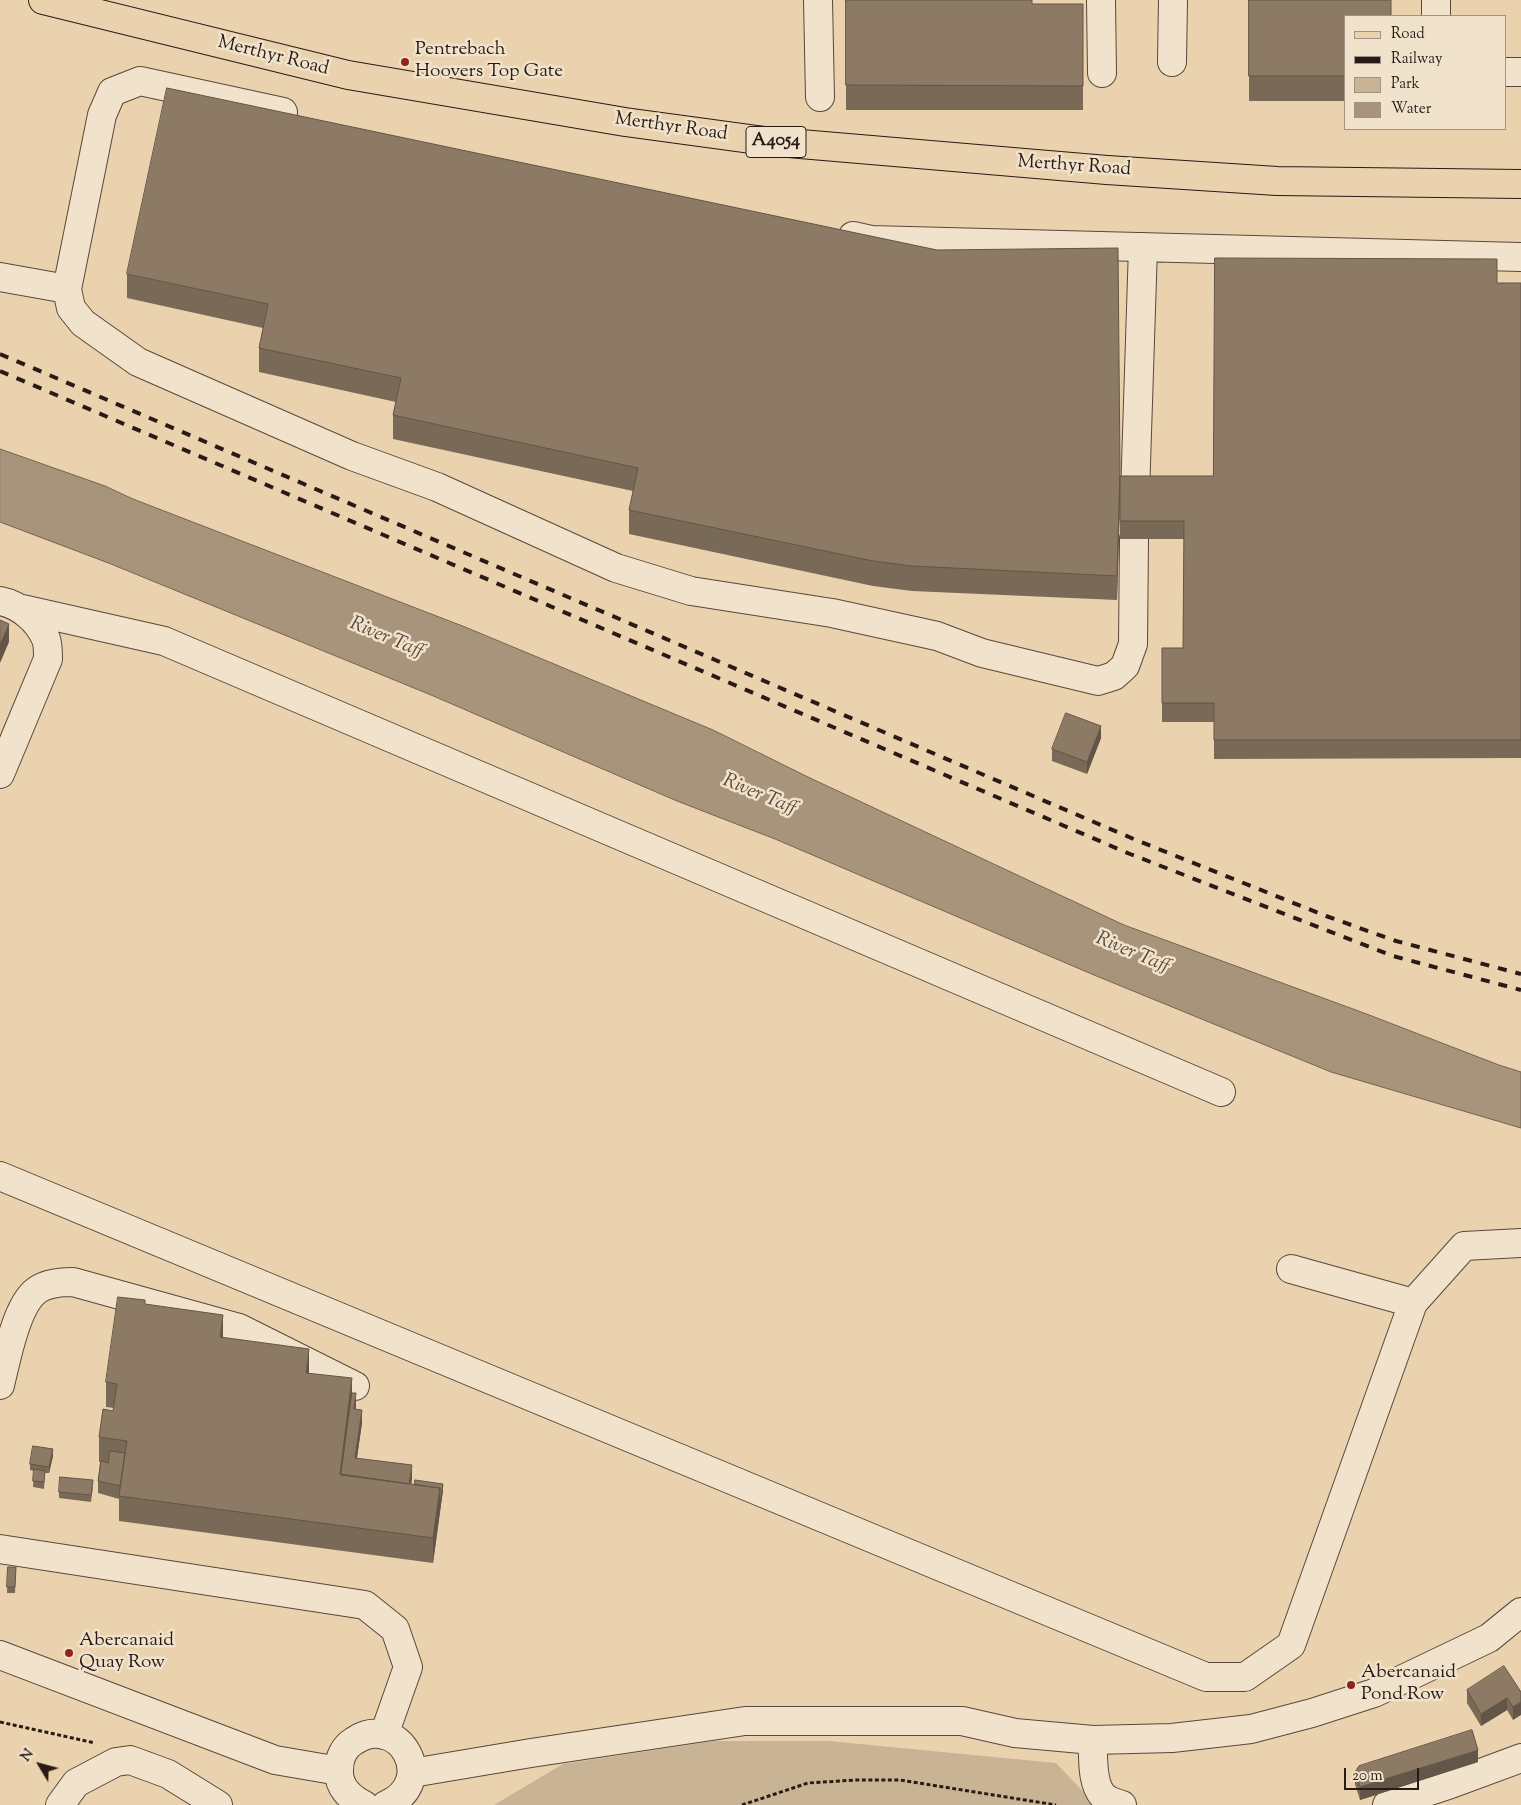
<!DOCTYPE html>
<style>
body{margin:0}
#map{position:relative;width:1521px;height:1805px;overflow:hidden;background:#ead2af;font-family:"Sorts Mill Goudy",serif}
canvas{display:block}
.legend{position:absolute;left:1344px;top:15px;width:162px;height:115px;box-sizing:border-box;background:#f1e2cb;border:1px solid #a19282;margin:0;padding:6px 9px;list-style:none;font-size:15px;color:#281a15}
.legend li{display:flex;align-items:center;gap:10px;height:25px}
.legend b{width:25px;border:1px solid #a19282}
.north{position:absolute;left:15px;top:1740px;width:50px;height:50px;-webkit-text-stroke:4px #f1e2cb;paint-order:stroke;rotate:307deg;font-size:14px;font-weight:700;line-height:20px;text-align:center;color:#281a15}
.north::after{content:'';display:block;margin:auto;width:18px;height:22px;background:#281a15;clip-path:polygon(50% 0,100% 100%,50% 72%,0 100%)}
.scale{position:absolute;left:1344px;top:1768px;width:75px;height:22px;box-sizing:border-box;border:2px solid #281a15;border-top:0;padding-left:6px;font-size:15px;line-height:18px;white-space:nowrap;color:#281a15;-webkit-text-stroke:4px #f1e2cb;paint-order:stroke}
</style>
<div id="map">
<canvas width="1521" height="1805"></canvas>
<ul class="legend">
<li><b style="height:6px;background:#ead2af"></b>Road</li>
<li><b style="height:6px;background:#281a15"></b>Railway</li>
<li><b style="height:14px;background:#c9b395"></b>Park</li>
<li><b style="height:14px;background:#a8937b"></b>Water</li>
</ul>
<div class="north">N</div>
<div class="scale">20 m</div>
</div>
<script>
const c = document.querySelector('canvas').getContext('2d');
c.lineJoin = 'round';
function fill(path, color) { c.fillStyle = color; c.fill(path, 'evenodd'); }
function trace(path, color, width, dash) { c.strokeStyle = color; c.lineWidth = width; c.lineCap = dash ? 'butt' : 'round'; c.setLineDash(dash || []); c.stroke(path); }
function drawText(font, color, halo, rows, align = 'center') {
  c.font = font + ' "Sorts Mill Goudy",serif'; c.lineWidth = 5; c.setLineDash([]); c.textBaseline = 'middle'; c.strokeStyle = halo; c.fillStyle = color; for (const [text, x, y, turn = 0] of rows) {
    c.save(); c.translate(x, y); c.rotate((+turn || 0) * Math.PI / 180); c.textAlign = isNaN(turn) ? turn : align; if (halo) c.strokeText(text, 0, 0); c.fillText(text, 0, 0); c.restore();
  }
}
fill(new Path2D(`
 M714,1741H829L1056,1763L1096,1805H494L563,1764Z`), '#c9b395');
const water = new Path2D(`
 M0,449L105,486L133,499L465,627L713,730L808,777L1124,925L1364,1013L1499,1065L1521,1072V1128L1331,1072L1094,975L775,839L677,801L431,695L111,564L0,522Z`);
fill(water, '#a8937b');
trace(water, '#756352', 1);
const minor = new Path2D(`
 M818,0L820,97
 M1101,0L1102,73
 M1436,0V16
 M1172,62L1173,0
 M1505,72H1521
 M283,112L140,81L112,92L102,115L67,289L71,308L83,323L138,362L352,456L437,487L616,568L691,591L832,613L937,636L982,653L1098,681L1114,676L1125,666L1133,644L1134,539
 M853,236L871,240L1521,257
 M0,277L67,289
 M1135,495L1143,247
 M0,601C20,605 38,620 46,639C48,644 48,653 48,659L0,774
 M22,609L164,641L1221,1092
 M0,1176L1206,1677H1245L1291,1645L1413,1303L1464,1246L1521,1243
 M1291,1269L1413,1303
 M0,1385C6,1361 16,1306 36,1291C46,1283 61,1282 73,1282L239,1328L355,1386
 M0,1549L365,1605L395,1629L408,1667L384,1735
 M0,1655L275,1760L339,1771
 M1093,1740C1093,1757 1091,1789 1107,1799C1111,1802 1117,1803 1122,1805
 M412,1773L531,1753L745,1721H962L1015,1733L1093,1740L1172,1738L1251,1729L1312,1713L1374,1693L1489,1638L1521,1612
 M60,1805L76,1783L116,1762L130,1760L168,1774L218,1805
 M364,1805C350,1798 338,1787 339,1770C339,1758 344,1747 354,1741C398,1711 440,1781 386,1805
 M1387,1805L1451,1784L1521,1758`);
const major = new Path2D(`
 M43,0L348,75L625,122L765,141L1107,170L1277,181L1521,184`);
trace(minor, '#58483c', 30);
trace(major, '#281a15', 30);
trace(new Path2D(`
 M0,1722L95,1743
 M742,1805L808,1783L855,1780H900L1056,1805`), '#281a15', 3, [4, 2.5]);
trace(minor, '#f1e2cb', 28);
trace(major, '#ead2af', 28);
trace(new Path2D(`
 M0,354L1136,840L1326,916L1396,941L1521,974
 M0,371L1130,854L1393,956L1521,990`), '#281a15', 4, [9, 9]);
fill(new Path2D(`
 M846,0L1032,4H1083V110H846Z
 M1249,0L1345,16V101H1249Z
 M127,274L1120,477L1213,476L1497,283H1521V758L1214,759V722H1162V648H1183L1184,539H1120V504L1117,600L912,591L873,586L629,534V510L633,491L393,439V415L396,402L259,372V348L263,328L127,298Z
 M1101,738L1087,774L1052,761V749Z
 M145,1305L309,1373L352,1393L356,1406L355,1410L362,1423L357,1458L412,1478L411,1484L443,1490L433,1563L119,1521V1499L98,1493V1481L100,1462H99V1437L113,1411L114,1408L106,1407V1382Z
 M53,1456L49,1473H45L44,1489L33,1487L34,1471L30,1470V1464Z
 M93,1487L91,1502L59,1498V1492Z
 M8,1567H16L15,1593H7Z
 M1467,1690L1521,1692L1513,1720L1507,1710L1481,1726L1467,1703Z
 M1478,1762L1360,1800L1355,1784V1772Z`), '#796957');
fill(new Path2D(`
 M1120,470V495L1117,600V576Z
 M9,624V642L0,663V645Z
 M1101,726V738L1087,774V762Z
 M223,1315V1339L220,1337Z
 M309,1349V1373H306Z
 M352,1378V1403L341,1487L340,1474Z
 M356,1393V1406L354,1422V1409Z
 M362,1410V1423L355,1470V1458Z
 M53,1449V1456L49,1473V1467Z
 M412,1465V1478L408,1508V1495Z
 M443,1484V1490L433,1563V1538L440,1488Z
 M1507,1698V1710L1481,1726V1714Z
 M1521,1702V1715L1513,1720V1707Z
 M1478,1750V1762L1360,1800V1787Z`), '#635547');
const building = new Path2D(`
 M846,0H1032V4H1083V86L846,85Z
 M1249,0H1391V16H1345V76H1249Z
 M167,88L937,250L1118,248L1120,470L1117,576L912,566L873,561L629,510L638,468L393,415L401,378L259,348L268,304L127,274Z
 M1215,258L1497,259V283H1521V740H1214V703H1162V648H1183L1184,521H1120V476H1213Z
 M0,620L9,624L0,645Z
 M1066,713L1101,726L1087,762L1052,749Z
 M118,1297L145,1300V1304L223,1315L220,1337L309,1349L306,1373L352,1378L340,1474L440,1488L433,1538L119,1496L127,1441L99,1437L103,1409L113,1411L117,1384L106,1382Z
 M352,1393H356L354,1409L362,1410L355,1458L412,1465L409,1484L341,1475Z
 M33,1446L53,1449L49,1467L30,1464Z
 M110,1451L125,1453L120,1486L98,1481L101,1461L108,1463Z
 M34,1469L45,1471L44,1482L33,1481Z
 M60,1477L93,1480L91,1495L59,1492Z
 M415,1480L443,1484L440,1506V1488L415,1485Z
 M8,1567H16L15,1587H7Z
 M1504,1666L1521,1692V1702L1513,1707L1507,1698L1481,1714L1467,1690Z
 M1472,1730L1478,1750L1360,1787L1355,1772L1359,1766Z`);
fill(building, '#8d7a65');
trace(building, '#635547', 1);
for (const [x, y, r, color] of [
 [405,62,5,"#8f2418"],
 [69,1653,5,"#8f2418"],
 [1351,1685,5,"#8f2418"]
]) { const dot = new Path2D(); dot.arc(x, y, r, 0, 2 * Math.PI); c.fillStyle = color; c.fill(dot); trace(dot, '#f1e2cb', 2); }
for (const [x, y, w] of [
 [776,142,60]
]) { const box = new Path2D(); box.roundRect(x - w / 2, y - 15.5, w, 31, 4); c.fillStyle = '#f1e2cb'; c.fill(box); trace(box, '#281a15', 1); }
drawText('bold 18px', '#281a15', null, [
 ["A4054",776,142]
]);
drawText('19px', '#281a15', '#f1e2cb', [
 ["Pentrebach",415,51],
 ["Hoovers Top Gate",415,73],
 ["Abercanaid",79,1642],
 ["Quay Row",79,1664],
 ["Abercanaid",1361,1674],
 ["Pond Row",1361,1696]
], 'left');
drawText('19px', '#281a15', '#f1e2cb', [
 ["Merthyr Road",273,57,14],
 ["Merthyr Road",671,128,8],
 ["Merthyr Road",1074,167,4]
]);
drawText('italic 20px', '#5b4a3e', '#f1e2cb', [
 ["River Taff",386,639,23],
 ["River Taff",759,796,23],
 ["River Taff",1132,954,23]
]);
</script>
